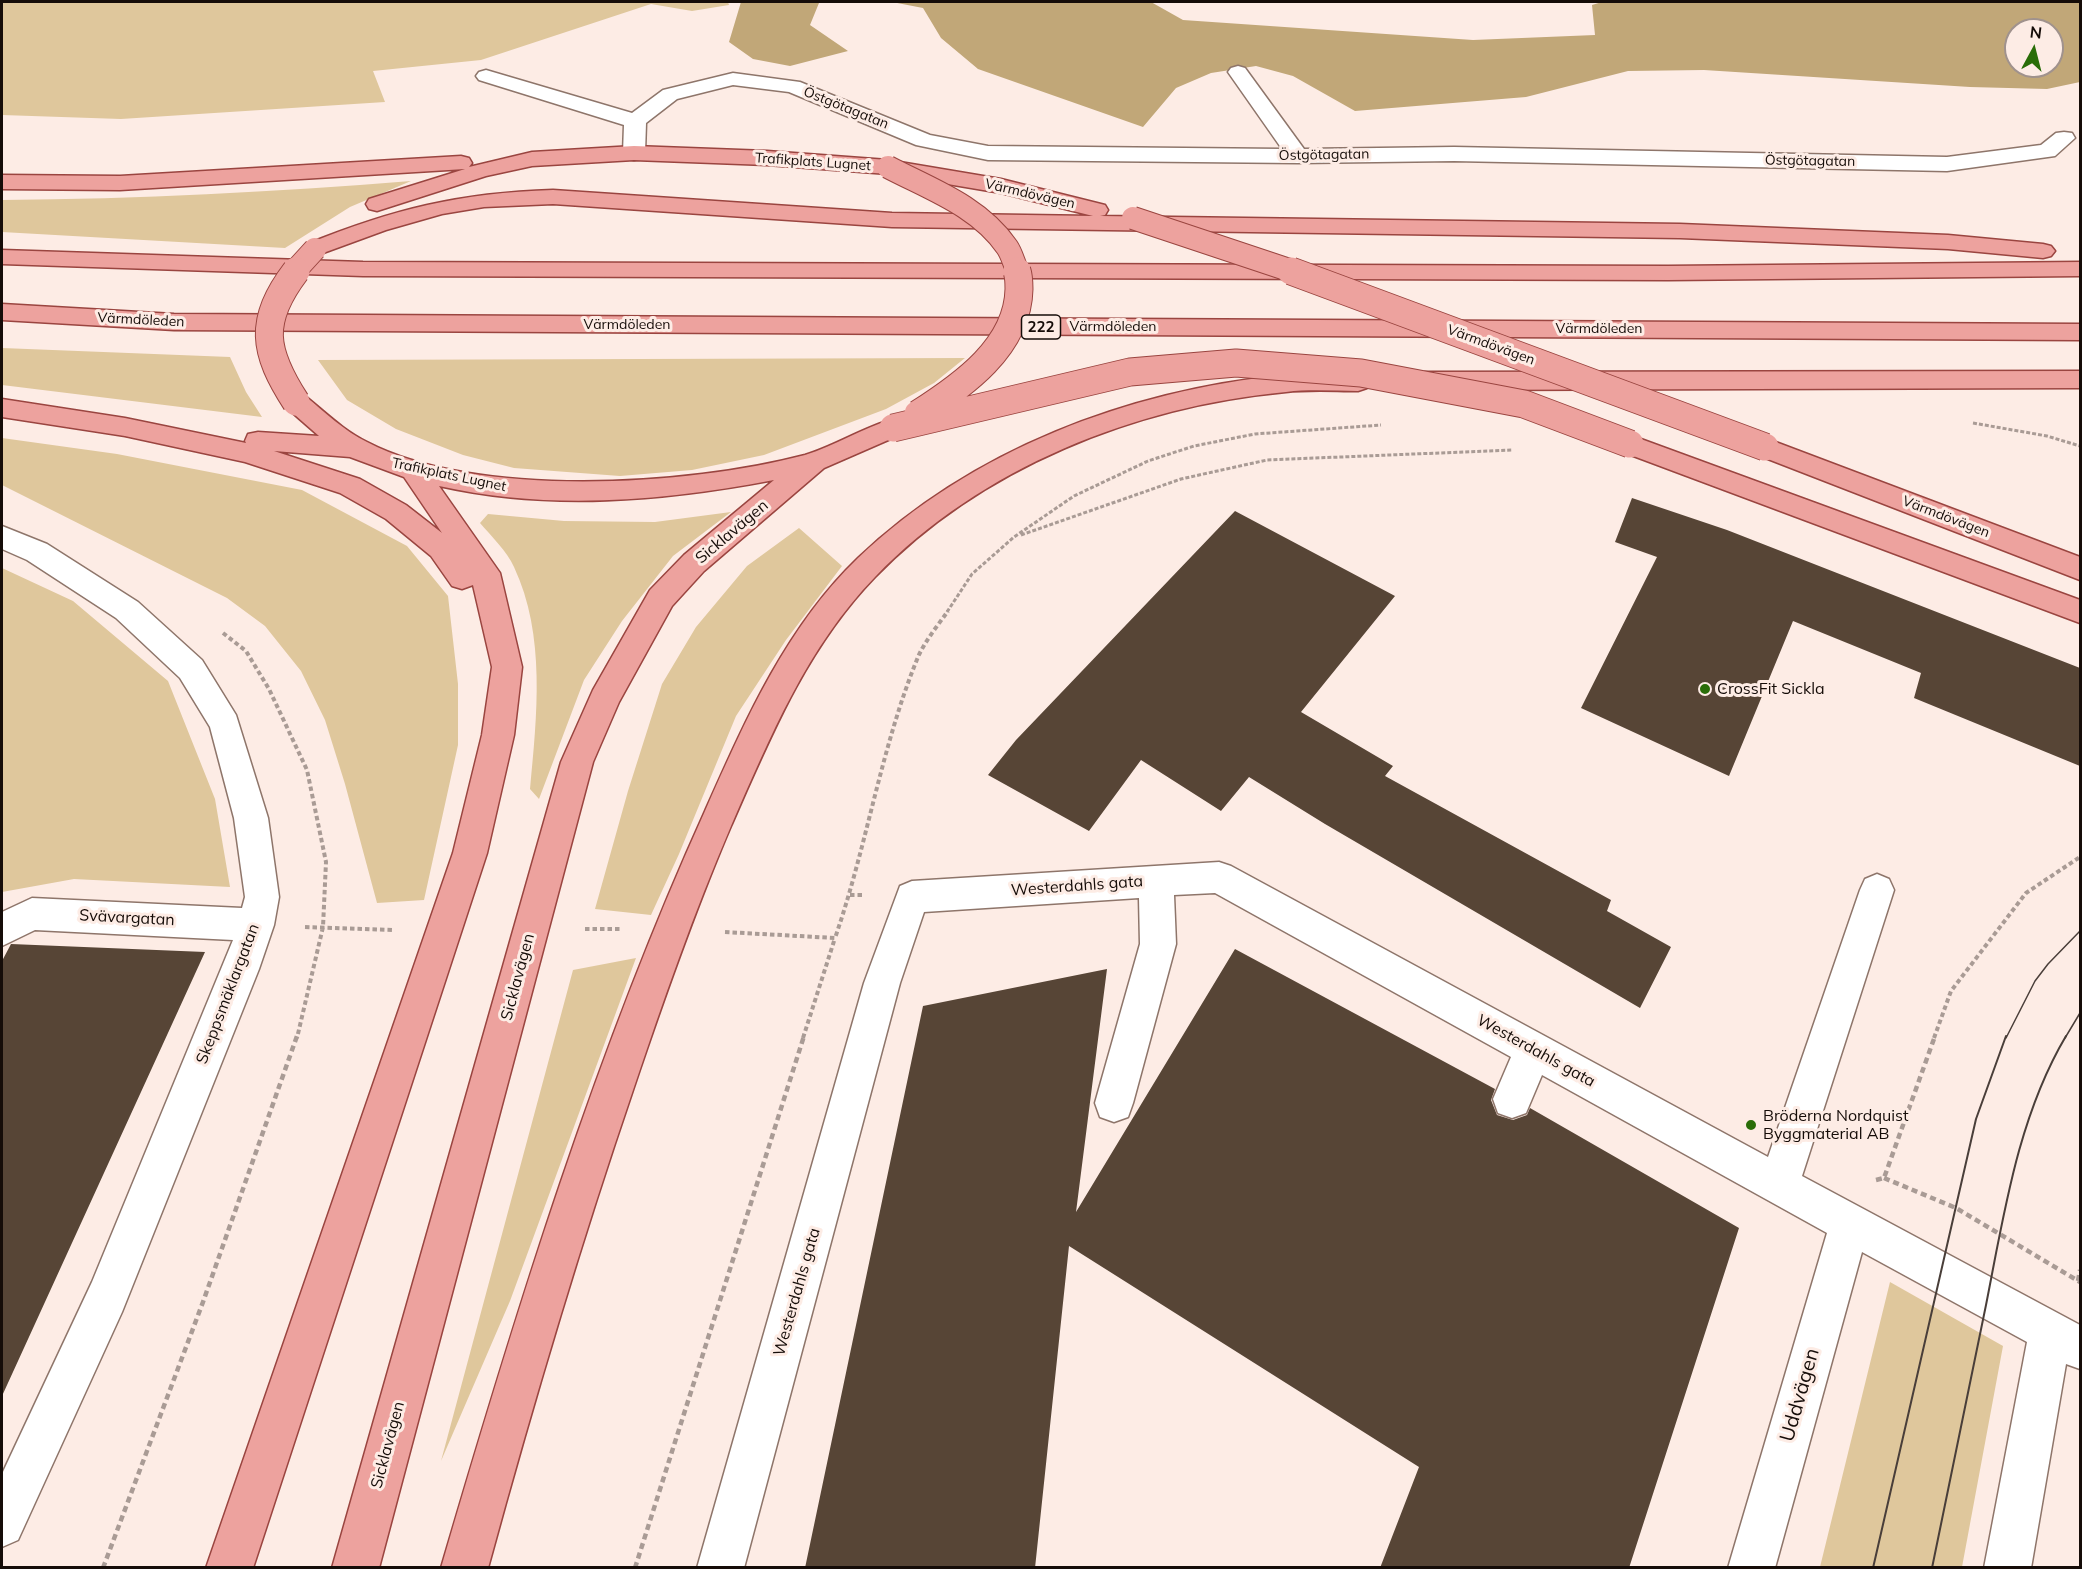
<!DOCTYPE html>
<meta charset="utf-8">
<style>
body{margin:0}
#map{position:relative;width:2082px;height:1569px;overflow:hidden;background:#fdece5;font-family:Mulish,sans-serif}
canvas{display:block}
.frame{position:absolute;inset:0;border:3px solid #150c08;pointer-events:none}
.north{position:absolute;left:2004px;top:18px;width:60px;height:60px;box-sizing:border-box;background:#fdece5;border:2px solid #a0928d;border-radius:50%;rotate:7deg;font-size:16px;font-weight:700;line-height:24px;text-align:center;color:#150c08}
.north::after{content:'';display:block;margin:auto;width:21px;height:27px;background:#296d08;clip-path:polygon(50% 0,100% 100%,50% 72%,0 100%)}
</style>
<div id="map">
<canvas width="2082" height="1569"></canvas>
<div class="frame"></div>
<div class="north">N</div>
</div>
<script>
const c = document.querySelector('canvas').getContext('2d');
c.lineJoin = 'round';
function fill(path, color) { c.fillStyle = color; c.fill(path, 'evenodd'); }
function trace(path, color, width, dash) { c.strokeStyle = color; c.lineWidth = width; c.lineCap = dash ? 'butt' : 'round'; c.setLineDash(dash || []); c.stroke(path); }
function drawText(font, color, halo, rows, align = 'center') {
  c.font = font + ' Mulish,sans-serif'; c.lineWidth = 6; c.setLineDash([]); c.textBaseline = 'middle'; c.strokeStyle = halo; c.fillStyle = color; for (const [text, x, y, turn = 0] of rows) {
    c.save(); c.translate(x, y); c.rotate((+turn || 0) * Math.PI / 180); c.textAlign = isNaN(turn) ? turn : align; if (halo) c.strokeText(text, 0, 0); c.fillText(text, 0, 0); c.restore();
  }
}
fill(new Path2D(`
 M8,2H728L729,5L692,11L651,4L481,60L373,71L385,102L121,119L2,115V3Z
 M411,181L350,207L285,248L2,232V200C138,199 275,192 411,181Z
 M2,348L230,357L246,392L262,417L2,385Z
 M965,358L934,383L886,409L764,455L692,470L620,476L514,468L463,455L396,429L347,400L318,360Z
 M2,438L117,454L302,490L407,546L448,596L458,684V745L424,900L377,903L345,784L325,720L301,671L265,626L227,598L2,485Z
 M731,512L673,556L622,621L584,680L539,799L530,789C537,716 546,635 514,567C507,551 491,536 480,523L488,514L564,521L655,522Z
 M799,528L842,566L786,640L736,716L679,854L651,915L595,909L628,791L662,684L696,627L747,566Z
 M2,568L73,601L168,681L215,799L230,887L74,879L2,892Z
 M636,958L510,1301L441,1461L573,970Z
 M1890,1282L2003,1346L1962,1567H1820Z`), '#dfc79c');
fill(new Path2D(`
 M741,2H826L819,3L810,25L848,51L790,66L753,59L729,42Z
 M892,2H1151L1183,20L1473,40L1595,35L1592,5L1602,2H2080V82L2047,89L1970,87L1704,70L1628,71L1526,97L1355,111L1293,76L1256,66L1211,73L1176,88L1143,127L978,69L941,38L923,8ZM2016,30H2052V66H2016Z`), '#c1a778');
fill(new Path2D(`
 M1632,498L1727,530L2080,668V766L1914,698L1921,673L1793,621L1729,776L1581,708L1657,557L1615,542Z
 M1235,511L1395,596L1301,712L1393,766L1385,776L1611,900L1607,911L1671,947L1640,1008L1325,824L1249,777L1221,811L1141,760L1089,831L988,775L1016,740Z
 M11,944L205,952L2,1396V961Z
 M1235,949L1495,1089L1491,1100L1497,1115L1513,1120L1527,1115L1530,1108L1739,1228L1629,1568H1380L1419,1467L1069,1246L1035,1568H805L923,1006L1107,969L1076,1212Z`), '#574536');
const minor = new Path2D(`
 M1238,66L1245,68L1304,149L1454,147L1947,157L2041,145L2056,133L2064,132L2072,133L2075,138L2055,156L1947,171L1454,161L1298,163L988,160L916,145L789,92L733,85L677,99L646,123L645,153L642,158L634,160L626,158L623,153L624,125L479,80L476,76L479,72L486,70L632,113L663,90L733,73L800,82L930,135L988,146L1282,149L1228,72L1231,68Z
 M2,526L47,544L138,602L202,660L236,715L268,818L279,897L274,925L259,969L122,1312L18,1540L2,1547V1474L92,1282L233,940L35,930L2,946V912L32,898L242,908L245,897L234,818L210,727L180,678L116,618L27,560L2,549Z
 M1219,862L1231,866L1768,1157L1860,890L1865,879L1877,874L1889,879L1894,890L1802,1176L2080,1325V1369L2066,1364L2031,1568H1984L2027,1342L1862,1252L1775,1568H1728L1827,1233L1542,1075L1526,1113L1512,1118L1498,1113L1493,1099L1511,1057L1215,893L1174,895L1176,944L1133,1103L1128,1117L1114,1122L1100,1117L1095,1103L1140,944L1139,898L924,912L900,983L744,1568H697L864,983L900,886L912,881Z`);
const major = new Path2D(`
 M634,146L767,151L888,160L1001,179L1105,205L1108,210L1105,215L1100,216L1680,224L1948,235L2043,244L2051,246L2055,251L2051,256L2043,258L1948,249L1680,238L892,227L553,204L484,207L442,214L386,230L315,256L307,254L303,249L307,244C394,209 459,193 553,190L892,213L1093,216L1001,193L888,174L767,165L634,160L532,166L486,176L377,211L369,209L366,204L369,199L465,169L120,190L2,189V175L120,176L461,156L469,158L472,163L469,167L532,152Z
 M2,250L363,262L1668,266L2080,262V276L1668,280L363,276L2,264Z
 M2,304L174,314L2080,324V340L174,330L2,320Z
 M1425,372L2080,371V388L1425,390L1416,387L1412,381L1416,375Z
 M1358,373L1367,376L1371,382L1367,388L1358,391C1334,391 1310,389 1286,392C1136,406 981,467 875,577C807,647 770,737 731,826C694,912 663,1001 633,1090C579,1248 532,1407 488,1568H441C516,1312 595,1054 705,811C745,721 786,627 858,558C973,449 1128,391 1284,375C1308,372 1333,373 1358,373Z
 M296,393L305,396C325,412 344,431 367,442C477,499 687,486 805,455C835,446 862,428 893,419L902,422L906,428L902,434L824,468L704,571L672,606L619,702L593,762L379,1568H332L561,762L593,690L650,590L684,555L774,480C663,501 550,511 439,486L500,573L522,667L514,735L487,853L253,1568H206L453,853L482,735L492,667L473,585L462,589L452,586L431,556L386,519L340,493L245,462L125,436L2,417V399L125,418L246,443L245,441L248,434L258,432L319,436L287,408L283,402L287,396ZM274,451L350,457L404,477L442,533L406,505L360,479Z
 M1630,435L2080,600V623L1620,451L1617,444L1620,437Z
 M1765,438L2080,557V580L1755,454L1751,447L1755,440Z`);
trace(minor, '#8e756a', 3);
trace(major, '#9a4540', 3);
trace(new Path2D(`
 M1973,423L2047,436L2080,446
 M1021,535L1181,479L1267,460L1512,450
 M947,612L972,574L1014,537L1074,496L1148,461L1194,446L1255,434L1381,425`), '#a99b95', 3, [4, 2]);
trace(new Path2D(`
 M223,633L246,651L269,689L307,770L326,862L323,927L297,1038
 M850,895H864
 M305,927L393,930
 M585,929H620
 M725,932L835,938C867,846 881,747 918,657C925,641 938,625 948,611
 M803,1038L835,938
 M1934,1038L1951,991L2026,893L2080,857`), '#a99b95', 4, [4.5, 3]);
trace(new Path2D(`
 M1884,1178L1956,1208L2080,1282
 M1876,1180L1884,1178L1935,1036
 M2078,1281L2080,1270
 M103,1568L203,1302L297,1036
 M635,1568L804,1036`), '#a99b95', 4.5, [6, 4]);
fill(minor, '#fff');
fill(major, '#eda29e');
trace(new Path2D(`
 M2006,1038L2035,981L2048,964L2080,931
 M2065,1038L2080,1013`), '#493e39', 1.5);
trace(new Path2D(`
 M1873,1568L1976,1119L2006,1036
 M1932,1568C1950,1480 1968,1393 1986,1305C2004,1214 2018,1117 2066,1036`), '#493e39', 2);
const majorBridgeFar1 = new Path2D(`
 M888,167C930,189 979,206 1007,247C1012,254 1014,264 1018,272
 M1133,218L1295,272
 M294,272L315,249`);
const majorBridge = new Path2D(`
 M296,271C258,321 263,351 296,402
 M1291,271L1765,447
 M918,414C962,386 1018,347 1019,289C1019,283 1019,277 1017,271
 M893,428L1130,372L1236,363L1361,373L1524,404L1630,444`);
trace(majorBridgeFar1, '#9a4540', 24, []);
trace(majorBridge, '#9a4540', 29, []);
trace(majorBridgeFar1, '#eda29e', 22);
trace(majorBridge, '#eda29e', 27);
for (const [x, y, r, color] of [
 [1705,689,6,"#296d08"],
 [1751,1125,6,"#296d08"]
]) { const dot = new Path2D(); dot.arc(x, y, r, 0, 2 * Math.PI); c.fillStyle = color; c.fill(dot); trace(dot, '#fdece5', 2); }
drawText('14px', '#150c08', '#fdece5', [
 ["Östgötagatan",846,108,22],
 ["Östgötagatan",1324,155,-1],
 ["Östgötagatan",1810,161,1],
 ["Trafikplats Lugnet",813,162,4],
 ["Värmdövägen",1030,194,13],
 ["Värmdöleden",141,320,3],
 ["Värmdöleden",627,325],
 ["Värmdöleden",1113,327],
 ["Värmdöleden",1599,329],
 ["Värmdövägen",1491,345,20],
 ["Trafikplats Lugnet",449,475,12],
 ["Värmdövägen",1946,517,21]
]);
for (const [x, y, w] of [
 [1041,327,39]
]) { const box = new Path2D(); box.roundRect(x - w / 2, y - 12, w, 24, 4.5); c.fillStyle = '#fdece5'; c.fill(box); trace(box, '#150c08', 1.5); }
drawText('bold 15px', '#150c08', null, [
 ["222",1041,327]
]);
drawText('16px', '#150c08', '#fdece5', [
 ["Sicklavägen",732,532,-40],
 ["Westerdahls gata",1077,886,-4],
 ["Svävargatan",127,918,3],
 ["Sicklavägen",518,977,-75],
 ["Skeppsmäklargatan",228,994,-69],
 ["Westerdahls gata",1536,1051,29],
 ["Westerdahls gata",797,1292,-74],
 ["Sicklavägen",388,1445,-75]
]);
drawText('16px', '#150c08', '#fdece5', [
 ["CrossFit Sickla",1717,689],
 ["Bröderna Nordquist",1763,1116],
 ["Byggmaterial AB",1763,1134]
], 'left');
drawText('20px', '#150c08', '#fdece5', [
 ["Uddvägen",1800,1395,-74]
]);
</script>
